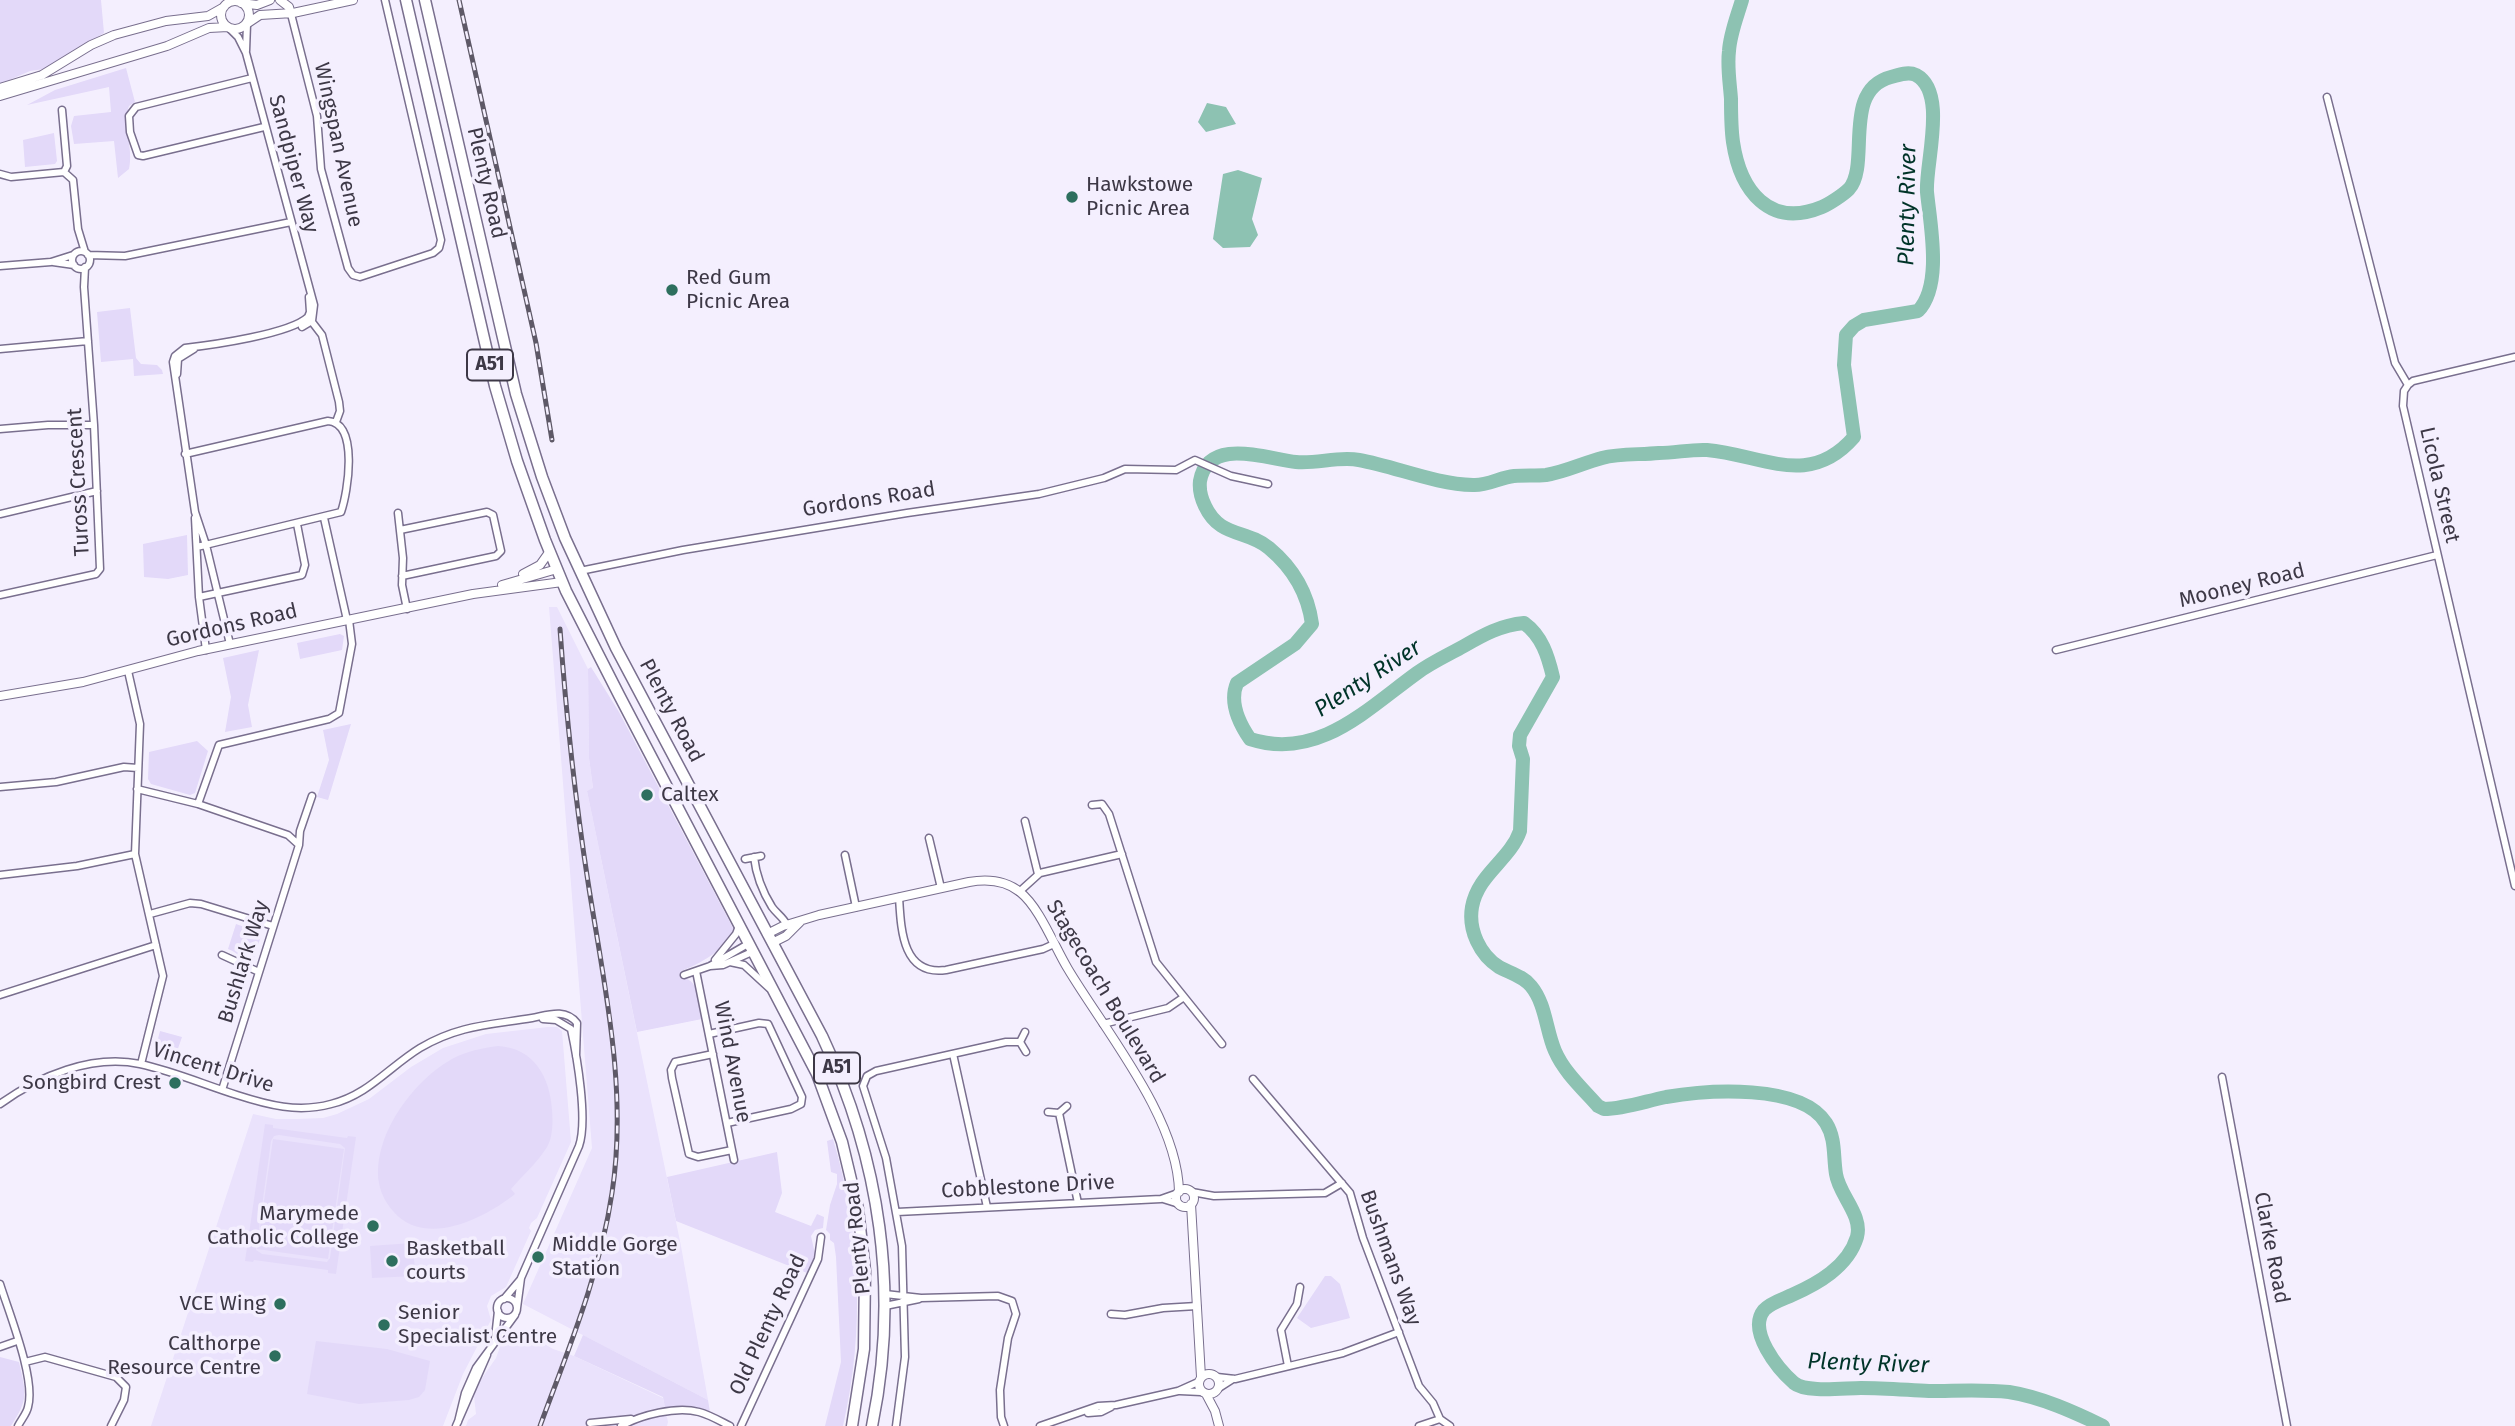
<!DOCTYPE html>
<style>
body{margin:0}
canvas{display:block;background:#f4effe}
</style>
<canvas width="2515" height="1426"></canvas>
<script>
const c = document.querySelector('canvas').getContext('2d');
c.lineJoin = 'round';
function fill(path, color) { c.fillStyle = color; c.fill(path, 'evenodd'); }
function trace(path, color, width, dash) { c.strokeStyle = color; c.lineWidth = width; c.lineCap = dash ? 'butt' : 'round'; c.setLineDash(dash || []); c.stroke(path); }
function drawText(font, color, halo, rows, align = 'center') {
  c.font = font + ' "Fira Sans",sans-serif'; c.lineWidth = 7; c.setLineDash([]); c.textBaseline = 'middle'; c.strokeStyle = halo; c.fillStyle = color; for (const [text, x, y, turn = 0] of rows) {
    c.save(); c.translate(x, y); c.rotate((+turn || 0) * Math.PI / 180); c.textAlign = isNaN(turn) ? turn : align; if (halo) c.strokeText(text, 0, 0); c.fillText(text, 0, 0); c.restore();
  }
}
fill(new Path2D(`
 M549,607H557L588,669L589,758L593,789L587,791L681,1246L708,1400L523,1304L592,1148Z
 M548,1027H557L562,1031L571,1142L537,1218L531,1223L529,1228L531,1231L506,1287L491,1296L487,1306L491,1320L463,1374L443,1426H151L253,1114L276,1119H296L323,1118L337,1114L369,1099L411,1067L443,1048L486,1034Z
 M514,1331L525,1332L553,1349L574,1356L663,1398L668,1422L667,1426H466L468,1420L476,1414L474,1396L478,1384L496,1358L501,1344Z`), '#eae2fc');
fill(new Path2D(`
 M0,0H101L104,33L44,69L30,71L0,84Z
 M126,68L135,102L129,106C122,126 134,148 129,169L118,178L114,141L74,144L71,126L74,116L111,112L109,87L27,105L55,90Z
 M54,133L57,161L55,164L25,167L23,140Z
 M130,308L136,358L141,364L157,365L162,370L163,374L134,376L133,359L101,362L97,312Z
 M187,535L188,575L168,579L144,577L143,544Z
 M340,634L344,636L342,650L300,659L297,643Z
 M259,650L248,705L252,727L225,732L231,697L223,658Z
 M591,667L619,712L733,928C731,947 698,965 681,971L683,978C700,980 699,1005 702,1019L637,1032L587,791L593,788L589,758L588,669Z
 M351,724L328,800L317,797L329,760L323,730Z
 M197,741L208,751L195,793L190,795L151,784L148,779L149,752Z
 M236,924L259,932L261,936L252,964C242,961 238,952 228,949Z
 M160,1031L182,1037L173,1063L156,1057L154,1054Z
 M498,1046C534,1048 550,1077 552,1110C553,1122 553,1137 547,1147C538,1162 522,1176 511,1189L515,1194C485,1218 425,1249 393,1211C386,1203 381,1194 379,1183C372,1136 413,1081 452,1059C466,1051 483,1048 498,1046Z
 M265,1124L273,1125V1128L347,1138L348,1136L356,1137L336,1274L328,1273V1270L254,1260L253,1262L245,1261ZM279,1135L340,1144L345,1148L330,1258L327,1262L262,1254L256,1250L271,1141L274,1136Z
 M273,1139L344,1149L328,1259L257,1249Z
 M833,1139C861,1232 865,1331 843,1426H825L841,1362L836,1257L834,1243L830,1240V1234L826,1230L830,1205L837,1184V1174L831,1172L827,1141Z
 M777,1152L782,1193L775,1212L811,1226L817,1214L824,1217L823,1228L815,1230L811,1236L815,1254L807,1273L676,1221L667,1177Z
 M412,1243L416,1276L372,1278L370,1246Z
 M1325,1276H1331L1340,1284L1350,1318L1311,1328L1297,1318Z
 M583,1335L708,1400L710,1412L690,1407L665,1408L663,1397L574,1356Z
 M316,1341L387,1349L430,1361L425,1390L419,1397L409,1400L359,1404L307,1394Z
 M0,1357L19,1362C26,1394 29,1398 11,1426H0Z`), '#e3d9f9');
fill(new Path2D(`
 M1207,103L1226,107L1236,124L1206,132L1198,122Z
 M1238,170L1262,178L1252,219L1258,235L1250,247L1223,248L1213,239L1223,174Z`), '#8dc2b2');
trace(new Path2D(`
 M1742,0C1737,17 1730,34 1729,51C1727,67 1730,84 1731,99C1731,113 1731,128 1733,142C1740,190 1769,229 1822,207C1829,204 1843,195 1849,189C1871,164 1841,90 1891,77C1899,75 1908,71 1916,75C1948,92 1925,164 1927,192C1930,224 1943,285 1918,311L1864,320L1854,326L1846,335L1844,365L1854,437C1809,489 1763,455 1707,450C1692,449 1675,453 1659,453C1640,455 1620,453 1602,458C1583,463 1565,472 1546,475C1535,476 1525,475 1514,476C1501,477 1487,486 1473,485C1435,484 1397,467 1359,460C1339,456 1317,464 1296,462C1267,459 1208,436 1200,481C1199,490 1201,498 1205,506C1220,538 1246,529 1269,548C1293,568 1308,594 1312,624L1295,644L1237,683C1229,702 1239,723 1250,739C1318,761 1367,709 1417,673C1432,662 1448,655 1464,646C1483,635 1501,625 1524,623C1542,636 1548,656 1553,677L1520,735L1519,746L1523,759L1520,831C1510,860 1478,874 1472,907C1468,930 1480,955 1499,967C1510,973 1523,976 1531,986C1546,1004 1546,1031 1555,1051C1564,1072 1583,1089 1598,1106L1604,1109C1624,1109 1646,1101 1666,1097C1707,1090 1801,1083 1826,1123C1836,1139 1833,1156 1836,1174C1839,1195 1863,1215 1857,1237C1848,1267 1817,1284 1792,1295C1783,1299 1770,1303 1764,1310C1747,1331 1778,1369 1794,1383C1806,1393 1844,1388 1861,1388C1884,1388 1907,1390 1929,1391C1955,1391 1983,1389 2009,1392C2041,1397 2074,1412 2103,1426`), '#8dc2b2', 14);
const minor = new Path2D(`
 M291,14L317,116L321,169L348,268L353,275L360,277L433,253L439,248L441,240L385,0
 M229,28L238,37L246,53L314,305L312,321L302,327
 M246,51L247,24
 M252,78L136,107L129,116L130,132L138,155L143,156L264,127
 M2327,97L2395,363L2408,385
 M62,110L67,166L64,172
 M0,174L11,177L64,172L73,180L78,229L85,252
 M72 260a9 9 0 1 1 18 0a9 9 0 1 1-18 0Z
 M88,255L125,256L291,222
 M53,262L74,265
 M0,266L51,262L73,255
 M308,317L310,312L309,297
 M309,318L322,335L339,402L340,411L336,422
 M0,349L88,341
 M177,374L178,359L194,349
 M2408,385L2404,391L2403,406L2515,886
 M2408,385L2413,381L2515,357
 M0,429L48,425H94
 M185,454L328,421C359,423 348,492 341,512L197,547
 M398,513L403,558L402,585L407,609
 M0,514L97,491
 M195,518L199,597L206,650
 M324,518L347,620
 M400,530L487,512L493,515L501,551L496,556L402,576
 M580,571L683,550L907,513L1039,494L1104,478L1125,469L1176,470L1195,460L1231,476L1268,484
 M0,595L96,574L100,569L94,425L84,287L85,267
 M199,597L302,575L305,565L297,524
 M230,644L206,545L195,512L173,362L175,356L185,348C212,345 290,334 308,317
 M2056,650L2437,555
 M128,671L140,724L135,854L163,976L141,1064
 M0,787L56,782L124,767L138,768
 M137,789L198,804L288,835L299,845L222,1090
 M198,804L219,745L329,719L339,713L352,644L349,620
 M1092,805L1102,804L1109,814L1156,962L1222,1044
 M1025,821L1038,874
 M929,838L941,888
 M299,845L300,831L312,796
 M845,855L856,907
 M754,857C756,875 762,891 772,907C777,914 783,917 787,925
 M745,859L761,856
 M0,875L77,866L135,854
 M1019,892L1040,873L1122,854
 M899,897C901,929 902,976 946,970L1043,949L1054,944
 M150,914L190,903L201,904L273,926
 M222,955L259,972
 M715,960L736,934L739,926
 M730,962L744,965L769,988
 M710,966L723,965L752,952
 M696,971L734,1160
 M684,975L710,966L748,944
 M0,995L156,945
 M1103,1024L1168,1008L1184,997
 M1025,1032L1020,1042L1026,1052
 M709,1034L759,1023L768,1024L802,1097L801,1104L791,1109L727,1123
 M713,1054L675,1062L671,1070L672,1078L689,1154L698,1157L732,1150
 M953,1054L987,1207
 M2222,1077L2287,1426
 M1253,1079L1350,1193L1363,1238L1419,1386L1433,1403L1440,1419L1450,1426
 M0,1104C39,1076 92,1054 140,1064C173,1071 205,1085 237,1095C268,1105 298,1113 331,1104C368,1095 389,1067 420,1048C459,1025 490,1025 532,1018C548,1015 565,1008 577,1023L576,1056
 M1048,1112L1059,1113L1067,1106
 M1059,1113L1078,1203
 M1192,1192L1214,1196L1325,1193L1342,1183
 M1163,1199L1179,1204
 M897,1212L1161,1199L1178,1193
 M0,1284C9,1313 36,1379 28,1407C27,1413 21,1420 18,1426
 M885,1294L921,1298L998,1296L1012,1301L1016,1314L1008,1338L1000,1390L1001,1417L1004,1426
 M497 1308a10 10 0 1 1 20 0a10 10 0 1 1-20 0Z
 M504,1299L520,1280
 M885,1306L919,1299
 M517,1308L521,1278L579,1146C588,1120 577,1057 571,1029L556,1020L543,1019
 M1111,1314L1125,1315L1163,1308L1197,1306
 M495,1338L498,1311
 M0,1347L17,1341
 M25,1362L45,1357L116,1377L126,1387L124,1400L111,1426
 M1288,1366L1281,1330L1297,1304L1300,1287
 M1217,1377L1235,1379L1343,1353L1399,1332
 M1219,1388L1233,1379
 M1180,1391L1201,1392
 M1088,1413L1101,1412L1111,1407
 M458,1422L465,1393L476,1368L515,1315
 M590,1423L631,1419
 M456,1426L487,1355
 M621,1426C641,1415 676,1406 699,1412C710,1415 720,1421 730,1426
 M741,1426L818,1259L821,1237
 M896,1426L905,1357L902,1246L886,1158L863,1086L867,1076L876,1071L1006,1042H1020
 M1040,1426L1098,1406L1116,1405L1178,1391L1198,1382
 M1419,1426L1440,1419`);
const tertiary = new Path2D(`
 M280,0L289,7L291,14
 M221 15a14 14 0 1 1 28 0a14 14 0 1 1-28 0Z
 M241,3L257,5L270,0
 M248,23L260,15L293,13L353,0
 M0,88L42,75L91,45L114,35L166,21L208,16L224,7
 M0,96L167,46L209,28L228,27
 M523,574L540,565L550,551
 M502,585L557,569
 M0,696L83,682L198,651L473,594L562,582
 M767,934L783,926L819,915L969,882C986,879 1005,880 1020,892C1040,908 1054,946 1068,969C1105,1031 1178,1118 1179,1192
 M772,943L786,936L800,922
 M1176 1198a9 9 0 1 1 18 0a9 9 0 1 1-18 0Z
 M1191,1204L1201,1377
 M1199 1384a10 10 0 1 1 20 0a10 10 0 1 1-20 0Z
 M1206,1394L1215,1411L1219,1426`);
const trunk = new Path2D(`
 M406,0L495,386L517,461L545,540L566,591L619,695L817,1074L842,1142L858,1209L865,1271L864,1349L852,1426
 M425,0L516,394L542,477L565,538L616,648L822,1036C880,1159 900,1292 872,1426`);
trace(minor, '#796f8e', 9);
trace(tertiary, '#796f8e', 10);
trace(trunk, '#796f8e', 13);
trace(minor, '#fff', 6);
trace(tertiary, '#fff', 8);
trace(trunk, '#fff', 10);
const rail = new Path2D(`
 M459,0L536,343L552,440
 M540,1426C568,1350 600,1274 612,1193C628,1089 604,985 588,882C575,798 566,714 560,629`);
trace(rail, '#5e5967', 5);
trace(rail, '#f4effe', 2.5, [8]);
for (const [x, y, r, color] of [
 [1072,197,7,"#2d6f5e"],
 [672,290,7,"#2d6f5e"],
 [647,795,7,"#2d6f5e"],
 [175,1083,7,"#2d6f5e"],
 [373,1226,7,"#2d6f5e"],
 [538,1257,7,"#2d6f5e"],
 [392,1261,7,"#2d6f5e"],
 [280,1304,7,"#2d6f5e"],
 [384,1325,7,"#2d6f5e"],
 [275,1356,7,"#2d6f5e"]
]) { const dot = new Path2D(); dot.arc(x, y, r, 0, 2 * Math.PI); c.fillStyle = color; c.fill(dot); trace(dot, '#f4effe', 2.5); }
for (const [x, y, w] of [
 [490,365,46],
 [837,1068,46]
]) { const box = new Path2D(); box.roundRect(x - w / 2, y - 15.5, w, 31, 5); c.fillStyle = '#f4effe'; c.fill(box); trace(box, '#3d3846', 2); }
drawText('bold 19px', '#3d3846', null, [
 ["A51",490,365],
 ["A51",837,1068]
]);
drawText('21px', '#3d3846', '#f4effe', [
 ["Wingspan Avenue",338,145,78],
 ["Sandpiper Way",293,164,75],
 ["Plenty Road",486,183,77],
 ["Tuross Crescent",79,482,-93],
 ["Licola Street",2439,485,77],
 ["Gordons Road",869,500,-9],
 ["Mooney Road",2242,586,-14],
 ["Gordons Road",232,626,-13],
 ["Plenty Road",671,711,62],
 ["Bushlark Way",244,962,-73],
 ["Stagecoach Boulevard",1105,992,59],
 ["Wind Avenue",732,1062,79],
 ["Vincent Drive",213,1068,17],
 ["Cobblestone Drive",1028,1187,-3],
 ["Plenty Road",858,1238,-96],
 ["Clarke Road",2271,1248,79],
 ["Bushmans Way",1390,1258,70],
 ["Old Plenty Road",768,1325,-65]
]);
drawText('21px', '#3d3846', '#f4effe', [
 ["Hawkstowe",1086,185],
 ["Picnic Area",1086,209],
 ["Red Gum",686,278],
 ["Picnic Area",686,302],
 ["Caltex",661,795],
 ["Songbird Crest",161,1083,"right"],
 ["Marymede",359,1214,"right"],
 ["Catholic College",359,1238,"right"],
 ["Middle Gorge",552,1245],
 ["Station",552,1269],
 ["Basketball",406,1249],
 ["courts",406,1273],
 ["VCE Wing",266,1304,"right"],
 ["Senior",398,1313],
 ["Specialist Centre",398,1337],
 ["Calthorpe",261,1344,"right"],
 ["Resource Centre",261,1368,"right"]
], 'left');
drawText('italic 23px', '#013429', '#f4effe', [
 ["Plenty River",1908,205,-89],
 ["Plenty River",1368,679,-33],
 ["Plenty River",1868,1364,2]
]);
</script>
